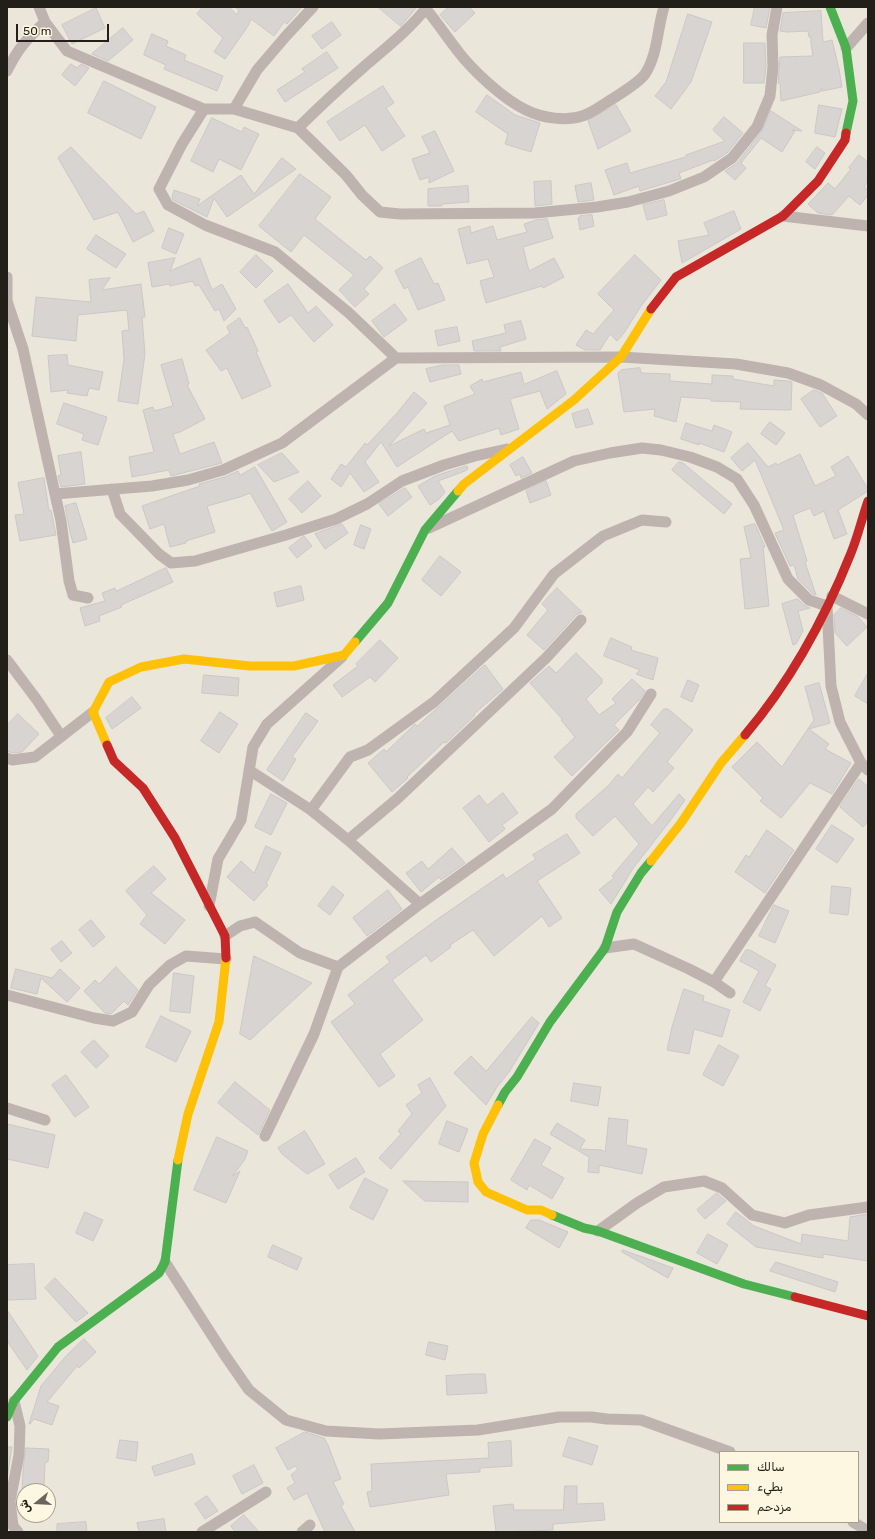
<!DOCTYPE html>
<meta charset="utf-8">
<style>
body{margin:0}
#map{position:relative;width:875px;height:1539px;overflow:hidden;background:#eae6da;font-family:Rubik,Vazirmatn,sans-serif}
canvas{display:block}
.frame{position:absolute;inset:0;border:8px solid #221f18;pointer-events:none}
.legend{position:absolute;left:719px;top:1451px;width:140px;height:72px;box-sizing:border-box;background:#fdf7e1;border:1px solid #a5a191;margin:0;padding:5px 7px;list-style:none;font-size:12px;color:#221f18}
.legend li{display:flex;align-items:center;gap:8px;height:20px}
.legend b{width:20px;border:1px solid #a5a191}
.north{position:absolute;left:16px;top:1483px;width:40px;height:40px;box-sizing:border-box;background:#fdf7e1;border:1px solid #a5a191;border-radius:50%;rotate:252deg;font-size:11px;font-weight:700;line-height:16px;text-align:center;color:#221f18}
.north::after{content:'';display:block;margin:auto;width:14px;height:18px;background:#68655c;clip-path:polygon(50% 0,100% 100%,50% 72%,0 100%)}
.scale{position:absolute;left:16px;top:24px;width:93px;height:18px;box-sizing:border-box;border:2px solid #221f18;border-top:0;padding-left:5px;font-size:12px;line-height:14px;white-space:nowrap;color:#221f18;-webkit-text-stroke:3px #fdf7e1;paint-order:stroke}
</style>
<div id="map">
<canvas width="875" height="1539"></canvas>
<div class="frame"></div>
<ul class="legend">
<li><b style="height:5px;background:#4caf50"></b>سالك</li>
<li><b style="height:5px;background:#ffc107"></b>بطيء</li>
<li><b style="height:5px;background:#c62828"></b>مزدحم</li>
</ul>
<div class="north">ش</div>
<div class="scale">50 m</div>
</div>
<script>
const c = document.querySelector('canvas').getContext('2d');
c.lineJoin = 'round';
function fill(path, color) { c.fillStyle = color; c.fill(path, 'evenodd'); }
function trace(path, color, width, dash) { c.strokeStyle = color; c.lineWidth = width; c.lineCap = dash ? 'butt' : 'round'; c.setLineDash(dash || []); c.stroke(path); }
const building = new Path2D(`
 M203,7H229L237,15L239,10L235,7H302L287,24L284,22L274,36L251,19L248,26L225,59L214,52L223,38L197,14Z
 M378,7H417L401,26Z
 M449,7H469L475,13L455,32L440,15Z
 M755,7H770L766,28L751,25Z
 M96,8L105,28L72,44L62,25Z
 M821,11L823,42L832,40L839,69L842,87L822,91V88L820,92L781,101L780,83H778L780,57L813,56L811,44V37H809L808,31L787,32L780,31L783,13Z
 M688,14L712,22L691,82L671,109L655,96L666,82Z
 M332,22L341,35L322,49L312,36Z
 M123,28L133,40L108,61L92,54Z
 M152,34L168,41L166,46L186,55L184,60L223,76L217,91L164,69L166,65L144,55Z
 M744,43H765L766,67L764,83H744Z
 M327,52L338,68L285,102L277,90L305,72L302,69Z
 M71,64L77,68L81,64L89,68L75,86L62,75Z
 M104,81L156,107L141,139L88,113Z
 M383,86L394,103L386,108L405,136L382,151L365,125L340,141L327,122Z
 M487,95L515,115L540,123L531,152L505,144L508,134L476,112Z
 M616,105L631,131L598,149L588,121Z
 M819,105L842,109L835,137L815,133Z
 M771,111L802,131L792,130L795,131L782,152L761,138L741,163L746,168L735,180L725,171L737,163L762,131Z
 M724,117L743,133L727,153L714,161L713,160L679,173L681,179H680L640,191L639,186L614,195L605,170L627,163L630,173L686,157V155L725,141L713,130Z
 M212,118L242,132L244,127L259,134L241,170L219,159L213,172L191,161Z
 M435,131L454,171L429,183V177L420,180L412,159L430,153L422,137Z
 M71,147L136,214L144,211L154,231L133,242L118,212L94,220L58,158Z
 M817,147L825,153L815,169L806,162Z
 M859,155L868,162V181L864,187L868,190V195L860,205L849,196L832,215L818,213L808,204L828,183L835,189L851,169L849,168Z
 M282,158L296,169L227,217L214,198L207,217L173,200L172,197L174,190L200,199L197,206L241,175L254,194Z
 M300,174L331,197L315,219L366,260L370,256L383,268L364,289L369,294L355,307L339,290L354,275L304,235L291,252L259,226Z
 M551,181L552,204L535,206L534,182Z
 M591,183L594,200L578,202L575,186Z
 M468,186L469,202L442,204V206H428V189Z
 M664,200L667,215L647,220L643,205Z
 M734,211L741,229L682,263L678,241L709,235L704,223Z
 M592,215L594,226L580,230L578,218H580V216Z
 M547,219L553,238L523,247L529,271L554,258L564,277L543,288L542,286L486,303L480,281L494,277L488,259L467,264L458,229L470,226L471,233L493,226L497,240L527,232L524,224L536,220Z
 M169,228L184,234L176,254L162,248Z
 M96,235L126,254L116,268L87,249Z
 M256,255L273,271L256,288L240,272Z
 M635,255L661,280L641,306L624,333L617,341L610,334L600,350H585L576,345L586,330L593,334L614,310L598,294Z
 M175,258L170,271L200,258L212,290L222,284L236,309L224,321L219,309L215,311L199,285L195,286L193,281L170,286V284L152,287L148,263Z
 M421,258L434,284L438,283L445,300L418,310L408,287L404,289L395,271Z
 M110,278L102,290L141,284L145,317H142L145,354L138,404L118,401L124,359L122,331L129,330L127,310L78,315L76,341L32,336L36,297L91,302L89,280Z
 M288,284L308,313L316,306L333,325L314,342L291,315L279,323L264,301Z
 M395,304L407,320L384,337L372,321Z
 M240,318L245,328L247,327L258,351L256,352L271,386L242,399L227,368L221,371L206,350L230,333L227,327Z
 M521,321L526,339L500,347L501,351H474L472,341L506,333L504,325Z
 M457,327L460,341L438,346L435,331Z
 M67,355L68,365L103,372L99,390L89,388L87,396L67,393L68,390L51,392L48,356Z
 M182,359L189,384L187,385L205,419L180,432L173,434L180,454L214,442L222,463L171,476L169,470L132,477L129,457L154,452L143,410L153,407L154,411L173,406L161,365Z
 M443,365H459L461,374L430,382L426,369Z
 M640,368L641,373L670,374V381L712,384V375L733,376V379L774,386V380L789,381L792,382L791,410L740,409L741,402L711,401V399L681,397L676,422L654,416L655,409L624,412L618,373L621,370Z
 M557,371L566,394L547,409L540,391L510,399L519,429L501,435L499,428L459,441L452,431L397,467L381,442L365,462L379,482L364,492L350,473L341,487L331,479L341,464L346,467L365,443L367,445L397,413L414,392L427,403L389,446L424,429L426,433L450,425L444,406L475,394L470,386L482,379L483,382L521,372L524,384Z
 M814,390L822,393L837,416L820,427L801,399Z
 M64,403L107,417L98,445L82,440L84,434L57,424Z
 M588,409L593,424L576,428L572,414Z
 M770,422L785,433L776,445L761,434Z
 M686,423L712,431L714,425L732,432L724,452L699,443V445L681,439Z
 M748,443L768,467L776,463L777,465L800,454L815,486L836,476L831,467L848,456L868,489V491L838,510L847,534L834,539L824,511L814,516L810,508L793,515L807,561L805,562L816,595L813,594L798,579L794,565L790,566L775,533L784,530L755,460L742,471L731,458Z
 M81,452L85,484L61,487L58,476L61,475L58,456Z
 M282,453L299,472L274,482L258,465Z
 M523,457L532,473L521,478L520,474L516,476L510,465Z
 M679,462L683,463L732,504L724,514L672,470Z
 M467,466L468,469L465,471L438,481L445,492L438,500L430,505L418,486L435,476Z
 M255,467L287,522L272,531L250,493L240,497L207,506L215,532L186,541V543L170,547L164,524L150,529L142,506L200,486L199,484L225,477L238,471L240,475Z
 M44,478L49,511L51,510L56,535L20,541L15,515L24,514L18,483Z
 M308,481L321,496L302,513L289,499Z
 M546,481L551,495L530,503L526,491Z
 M405,488L412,497L388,516L379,504Z
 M76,503L87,539L73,543L70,532L65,506Z
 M342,524L348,533L325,549L315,534Z
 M755,524L765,547H763L769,606L745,609L740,559L751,558L744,527Z
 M361,525L371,529L364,549L354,545Z
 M304,536L312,546L297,558L289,548Z
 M440,556L461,572L441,596L422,580Z
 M166,568L173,582L121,605L122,607L99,616L100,621L85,626L80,608L105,601L102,593L115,588L116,591Z
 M301,586L304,600L277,607L274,593Z
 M557,588L582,612L576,615L544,650L527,635L548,610L542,604Z
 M798,599L804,605L810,608L798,611L803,631L796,644L793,645L782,604Z
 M841,608L857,616L867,627L847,646L835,633L834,615Z
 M611,638L632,647L631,650L658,658L653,680L636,674L640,670L604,656Z
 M380,640L398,658L375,682L370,677L342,697L333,685L358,666L356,664Z
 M576,653L602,679V683L586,699L599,715L616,703L612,699L632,679L645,691L640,699L614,725L619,730L572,776L554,757L575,737L561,720L562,719L530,683L549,666L556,673Z
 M485,665L503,689L474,714L475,715L446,743L444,742L407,777L408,778L392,792L368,763L384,749L386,752L415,724L417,726Z
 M868,673V704L855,696Z
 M204,675L239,678L238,696L202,693Z
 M688,680L699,685L692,702L681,697Z
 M819,683L830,723L809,729L829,744L825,749L851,763L832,794L810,783L781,818L760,801L763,798L732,767L757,742L782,767L814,720L805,687Z
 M132,697L141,708L112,729L106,718Z
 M664,709H668L693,730L667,762L674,768L653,792L648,787L633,804L652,826L679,794L685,800L673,817L634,867L611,904L599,890L614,878L612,876L639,844L615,816L593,836L576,818V814L609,785L618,774L622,778L660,733L651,725Z
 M220,712L238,724L219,753L201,741Z
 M306,713L318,721L292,757L296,759L283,781L267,770Z
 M18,714L39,734L22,752L13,753L7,751V725Z
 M859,779L868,787V822L863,827L840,807Z
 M503,793L518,813L502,825L505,829L489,842L463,808L479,795L487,805Z
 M271,794L287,803L271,835L255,827Z
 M832,825L854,839L837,863L816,849Z
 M767,830L794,850L765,893L735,872L746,855L749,857Z
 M567,834L580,853L537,881L562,918L549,927L542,916L494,956L473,930L450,945L451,947L431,962L426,955L392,980L423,1020L380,1054L395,1076L379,1087L331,1022L355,1004L348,995L390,962L386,957L439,918L503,874L506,879L536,859L533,855Z
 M266,846L281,853L266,884L268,885L254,901L227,877L241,861L254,873Z
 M452,848L465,863L441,880L439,877L421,892L406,873L422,861L428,869Z
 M154,866L166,879L151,893L185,920L165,944L140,924L147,915L126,891Z
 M333,886L344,895L330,915L318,906Z
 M832,886L851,888L848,915L830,913Z
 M388,890L402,909L367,936L353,918Z
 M774,905L789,911L775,943L759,936Z
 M91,920L105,937L93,947L79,930Z
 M62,941L72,953L61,962L51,949Z
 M746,950H750L776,965L765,986L771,989L760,1011L743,1002L759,971L740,961Z
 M254,956L312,983L250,1040L240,1034Z
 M116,967L138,990L128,1005L124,1001L111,1014L105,1013L84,991L95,980L99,984Z
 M16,969L52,978L60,969L80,988L67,1002L41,978L37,994L11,988Z
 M174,973L194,976L190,1013L170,1011Z
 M684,989L704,996L703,1001L730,1010L722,1037L694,1029L689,1054L667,1050L672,1027Z
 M161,1016L191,1031L176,1062L146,1047Z
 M532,1017L539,1023L509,1072L497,1087L486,1105L454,1073L471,1056L486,1071Z
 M94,1040L109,1056L96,1068L81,1052Z
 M719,1045L739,1056L723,1086L703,1075Z
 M66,1075L89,1107L75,1117L52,1085Z
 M430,1078L446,1106L391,1169L379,1158L401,1134L398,1131L412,1114L406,1105L422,1093L418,1085Z
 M235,1082L270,1110L258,1135L218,1103Z
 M574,1083L601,1087L598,1106L571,1101Z
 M609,1118L628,1120L626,1145L647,1149L642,1174L599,1165V1173L588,1172L589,1157L550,1134L557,1123L585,1140L580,1149L602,1150L605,1152Z
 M447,1121L468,1129L459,1152L439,1144Z
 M7,1124L55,1135L48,1168L7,1159Z
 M305,1131L325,1164L307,1174L282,1154L278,1148Z
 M217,1137L248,1151L244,1161L232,1176L240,1171L226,1203L194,1190Z
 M535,1139L551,1148L541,1165L564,1178L552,1199L529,1185L527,1190L511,1180Z
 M356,1158L365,1172L338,1189L329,1175Z
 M365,1178L388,1190L373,1220L350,1208Z
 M403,1181L468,1182V1202L425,1201Z
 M717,1193L726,1201L705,1219L697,1210Z
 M85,1212L103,1220L93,1241L76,1233Z
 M736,1212L754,1226L801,1244L802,1234L848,1241L850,1217L868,1214V1261L823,1254V1258L756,1247L727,1224Z
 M531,1220H539L568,1232L559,1248L526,1228Z
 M708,1234L728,1245L717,1264L697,1253Z
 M273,1245L302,1258L297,1270L268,1257Z
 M623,1250L673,1268L668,1278L622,1252Z
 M776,1262L838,1282L835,1292L770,1271Z
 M34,1264L36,1299L7,1300V1265Z
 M55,1278L88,1313L76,1322L45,1288Z
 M7,1310L38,1356L27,1370L7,1341Z
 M84,1339L96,1352L79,1368L77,1366L47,1402L59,1406L52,1425L34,1419L30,1424H29L41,1386L66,1356Z
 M429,1342L448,1346L445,1360L426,1355Z
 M472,1374H485L487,1393L447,1395L446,1376Z
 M305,1432L324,1438L328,1445L341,1479L333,1482L344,1504L341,1506L355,1532H325L307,1493L294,1500L287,1488L295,1483L291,1475L298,1469L295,1466L288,1470L276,1448Z
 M569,1437L598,1446L592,1465L563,1456Z
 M120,1440L138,1442L136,1461L117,1458Z
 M511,1441L512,1466L480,1468V1472L446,1474L449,1495L370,1507L367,1492L372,1491L371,1464L489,1458L488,1443Z
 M7,1447H12L7,1479Z
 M26,1448L49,1449L48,1462H45L44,1491H22L23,1471Z
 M192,1454L195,1464L155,1476L152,1467Z
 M254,1465L263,1483L242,1494L233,1476Z
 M565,1486H577V1504L603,1503L605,1520L553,1524V1530L496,1532L493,1506L513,1504L514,1510H563Z
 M207,1496L218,1511L205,1519L195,1504Z
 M244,1515L259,1532H235L231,1526Z
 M164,1519L166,1532H139L137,1523Z
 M86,1522L87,1532H57V1524Z`);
fill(building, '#d7d4d2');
trace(building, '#cbc7c6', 1);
trace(new Path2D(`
 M39,7L45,22L67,51L204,109H234L298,128L346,175L362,195L380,212L400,214L535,213L597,207L628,202L669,191L704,177L732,158L757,127L770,96L773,67L772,35L777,7
 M426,9C437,22 446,36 457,50C472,70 503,99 526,110C542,118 567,122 585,115C593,112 601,106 609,101C617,96 640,82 645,74C658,54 657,29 664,7
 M846,48L868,23
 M7,71C18,48 27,39 45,22
 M204,109L182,144L159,189L168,205L205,225L275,252L349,313L396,358L621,357L736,364L788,373L821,385L856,404L868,415
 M234,109L257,70L286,36L313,7
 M298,128C320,106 343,85 366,65C387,47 410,29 427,7
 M783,216L868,226
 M7,277V301L23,349L61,521L69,581L73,595L88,598
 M112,489L120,514L159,554L171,563L195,561L286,535L336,519L367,504L402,481L444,465L475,456L507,449
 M55,494L152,486L188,480L223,470L282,443L396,358
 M429,528L574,461L610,453L642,448L661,450L690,457L717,467L737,479L754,505L788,579L809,600L827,606L831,686L840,722L861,763L868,770
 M832,596L868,614
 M7,660L37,700L61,736
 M7,758L12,760L35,757L93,712
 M249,770L311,810L348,840L420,904
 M311,810L350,757L368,750L434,702L514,628L554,574L603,536L642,520L666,522
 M348,840L397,799L546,658L581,620
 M209,906L218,859L241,820L253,747L267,724L342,657
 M225,936L240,926L255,922L300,953L338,967
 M605,948L634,944L689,969L714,982L730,993
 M714,982L861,763
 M7,995L94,1018L113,1021L132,1012L149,985L170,965L186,956L226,959
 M7,1108L45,1120
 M265,1136L314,1034L338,967L420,904L552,809L627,732L651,694
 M598,1231L637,1203L664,1187L704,1181L722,1188L752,1215L785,1223L809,1215L868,1207
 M165,1262L224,1354L249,1390L286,1420L326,1431L379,1434L478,1430L559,1417H591L607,1419L641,1420L730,1452
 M14,1401L20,1426L19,1455L10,1501L13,1526L18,1532
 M853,1522L868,1531
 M202,1532L266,1492
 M302,1532L310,1525`), '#beb3ae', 11);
trace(new Path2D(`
 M830,7L846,48L853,101L846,133
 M355,642L388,603L425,530L458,491
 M498,1105L505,1092L517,1077L550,1022L605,948L617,912L641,873L651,861
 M552,1215L584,1228L598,1231L744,1284L795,1297
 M7,1417L14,1401L58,1347L159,1273L165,1262L178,1160`), '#4caf50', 9);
trace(new Path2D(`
 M458,491L464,484L574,400L621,357L651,309
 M107,745L93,712L109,682L141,667L184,659L250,666H294L344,655L355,642
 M651,861L681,823L721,763L745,735
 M498,1105L483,1134L474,1163L478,1182L486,1192L527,1210H541L552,1215
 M178,1160L188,1114L219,1022L226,958`), '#ffc107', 9);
trace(new Path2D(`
 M651,309L676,277L783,216L818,181L845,140L846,133
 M745,735C790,682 825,618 851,553C858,536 862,518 868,501
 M107,745L114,761L143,788L175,838L225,936L226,958
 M795,1297L868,1316`), '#c62828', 9);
</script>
